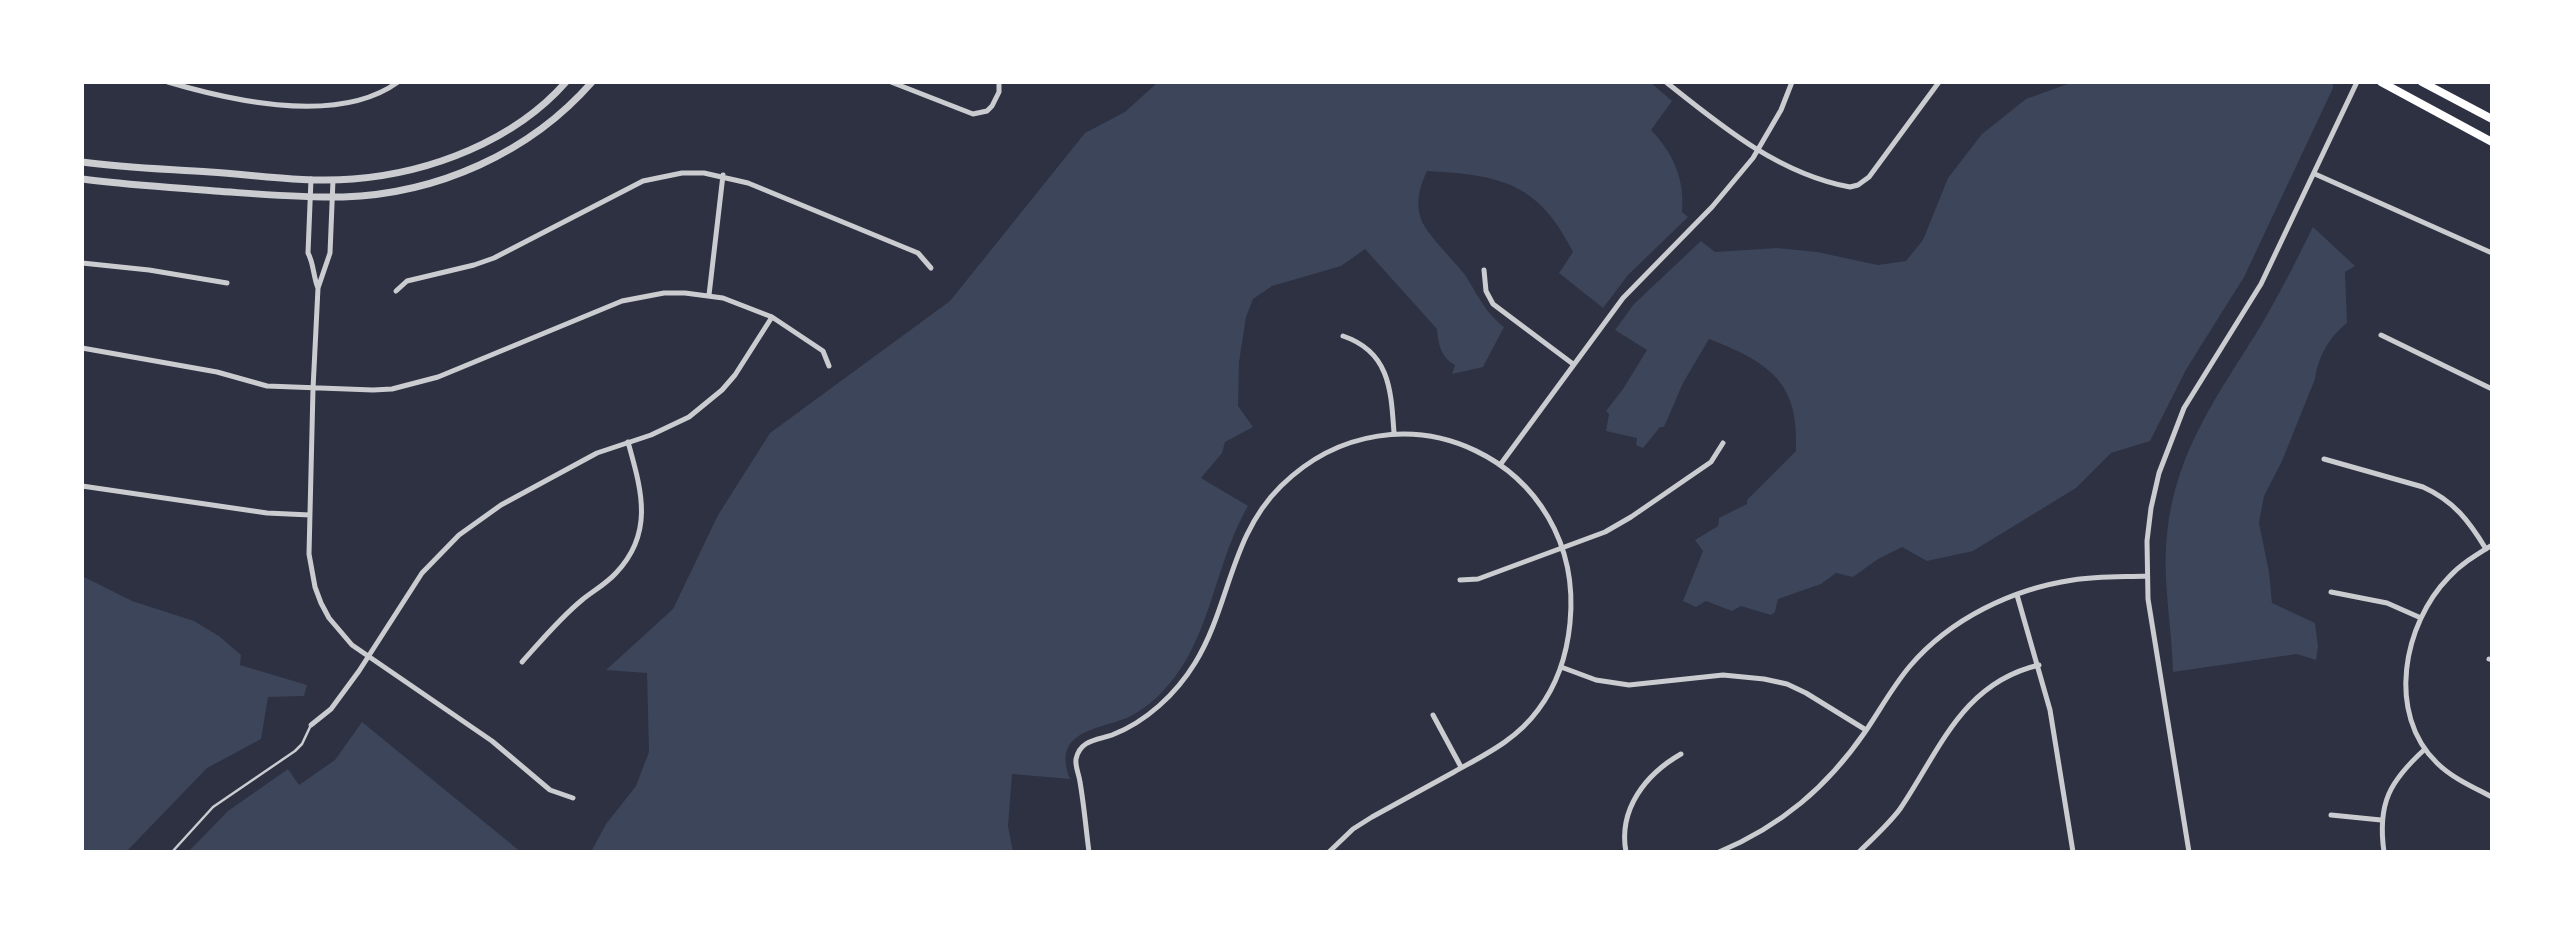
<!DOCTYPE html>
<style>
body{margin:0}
#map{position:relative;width:2574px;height:934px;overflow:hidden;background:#2d3142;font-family:"Sofia Sans Condensed",sans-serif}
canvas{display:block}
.frame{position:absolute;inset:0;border:84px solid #fff;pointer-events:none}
</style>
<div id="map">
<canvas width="2574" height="934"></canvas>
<div class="frame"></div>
</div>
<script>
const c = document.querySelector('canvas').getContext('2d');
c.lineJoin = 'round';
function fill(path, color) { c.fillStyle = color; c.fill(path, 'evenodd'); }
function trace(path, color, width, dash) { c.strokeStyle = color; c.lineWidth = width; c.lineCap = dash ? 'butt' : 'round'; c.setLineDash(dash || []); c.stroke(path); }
fill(new Path2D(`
 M1158,82H1650L1672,101L1651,130C1673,153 1685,179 1682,212L1688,217L1628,275L1603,308L1559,273L1573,252C1538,182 1500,175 1427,171C1420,186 1415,202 1421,219C1426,234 1454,260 1465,275C1478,295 1484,311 1504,327L1483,367L1452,374L1455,365C1441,358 1438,343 1437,329L1365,249L1341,266L1272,286L1253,299L1246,317L1239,362L1238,406L1253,427L1225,442L1222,453L1201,478L1248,506C1214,564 1211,642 1163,691C1154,701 1141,711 1129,717C1099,730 1051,730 1070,779L1012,774L1008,826L1013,852H591L606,824L636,786L649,752L647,673L606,670L673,609L718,515L770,433L950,301L1085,133L1125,112Z
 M2073,82H2333V88L2244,277L2187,368L2150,441L2111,453L2076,488L1973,551L1927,561L1902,547L1878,559L1853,577L1836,573L1821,584L1778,599L1775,612L1771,615L1741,606L1732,611L1706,601L1696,607L1683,601L1703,551L1695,540L1718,526L1719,518L1747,504V500L1796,451C1796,433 1796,413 1788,396C1775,365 1737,350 1709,339L1683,383L1664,427H1660L1643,448L1636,445L1637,438L1606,431L1609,414L1606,411L1623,389L1647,350L1615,330L1634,304L1701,241L1715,252L1777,248L1817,252L1878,265L1906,261L1923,240L1948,178L1982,134L2026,99Z
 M2313,227L2355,266L2345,272L2347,323C2329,337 2318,357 2315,379L2282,461L2264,496L2259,523L2269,572L2272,603L2315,623L2318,647L2316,660L2297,654L2173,672C2172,626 2162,580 2167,534C2176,448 2220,393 2263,322C2281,291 2297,259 2313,227Z
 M82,576L132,601L194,621L219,636L241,655L240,665L307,685L304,696L268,697L261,739L207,768L126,852H82Z
 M362,722L521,852H188L228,811L288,769L299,785L335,760Z`), '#3c4559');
trace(new Path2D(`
 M172,852L213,807L295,751L302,744L310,727`), '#caccd0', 2.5);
trace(new Path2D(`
 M168,82C232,101 339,125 398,82
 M891,82L973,114L987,111L992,106L999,92V82
 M1666,82C1721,126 1779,174 1850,187L1858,185L1869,177L1939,82
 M2315,174L2492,253
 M311,179L308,253C314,264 313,276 318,288
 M333,180L330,253L318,288L313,389L309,554L315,587L321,603L329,618L352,645L492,741L550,790L573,798
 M82,263L149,270L227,283
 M1484,270L1486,291L1493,304L1573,364
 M396,291L407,281L474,265L494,258L643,181L682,173H704L748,183L918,253L931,268
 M709,295L723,175
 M2381,335L2492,389
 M1343,336C1390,352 1391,390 1394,433
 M82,348L217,372L267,386L373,390L392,389L438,377L622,301L664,293H685L723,298L772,317L823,351L829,366
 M2324,459L2423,487C2454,501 2469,521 2486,549
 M1500,465L1623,298L1712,207L1753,158L1781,110L1792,82
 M82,486L267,513L310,515
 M2492,545C2476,555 2461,564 2449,577C2403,624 2386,714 2437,763C2452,778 2473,787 2492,797
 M1460,580L1478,579L1605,532L1631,517L1711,462L1723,443
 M2331,592L2387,603L2421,618
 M2017,595L2050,710L2073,852
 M2489,659L2492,660
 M522,662C541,641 560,618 582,600C593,591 606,584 616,573C655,532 641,489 628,442
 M1561,667L1596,680L1629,685L1723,675L1764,679L1787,684L1806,693L1866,730
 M1433,715L1461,767
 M311,725L331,709L359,671L422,573L459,535L501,505L597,453L651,435L689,417L722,390L735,375L772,317
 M2331,815L2381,820
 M1089,852C1086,829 1084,805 1080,782C1079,774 1075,767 1076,759C1080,740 1097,740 1112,735C1146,722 1176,694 1195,663C1230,606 1230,536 1281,486C1398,371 1586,461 1570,623C1567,654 1557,685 1538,710C1516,740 1486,754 1454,772C1427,787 1399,802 1372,817L1353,829L1329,852
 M1626,852C1618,809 1646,774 1681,754
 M1719,852C1781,826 1827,787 1865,732C1880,710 1893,686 1910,666C1950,619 2012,589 2073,580C2097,576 2123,577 2147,576
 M1859,852C1873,838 1888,825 1900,809C1940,750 1962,683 2039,665
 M2189,852L2148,599L2147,541L2151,508L2159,473L2184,408L2261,284L2357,82
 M2384,852C2377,803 2390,781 2425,749`), '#caccd0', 5);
trace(new Path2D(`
 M82,162C124,168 167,169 210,172C257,175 306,183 353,179C430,173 514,141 566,82
 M82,179C126,185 171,187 215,191C258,194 300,198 343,197C437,194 530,153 592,82`), '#caccd0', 7);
trace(new Path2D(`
 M2381,82L2492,142
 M2422,82L2492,119`), '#fff', 8);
</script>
